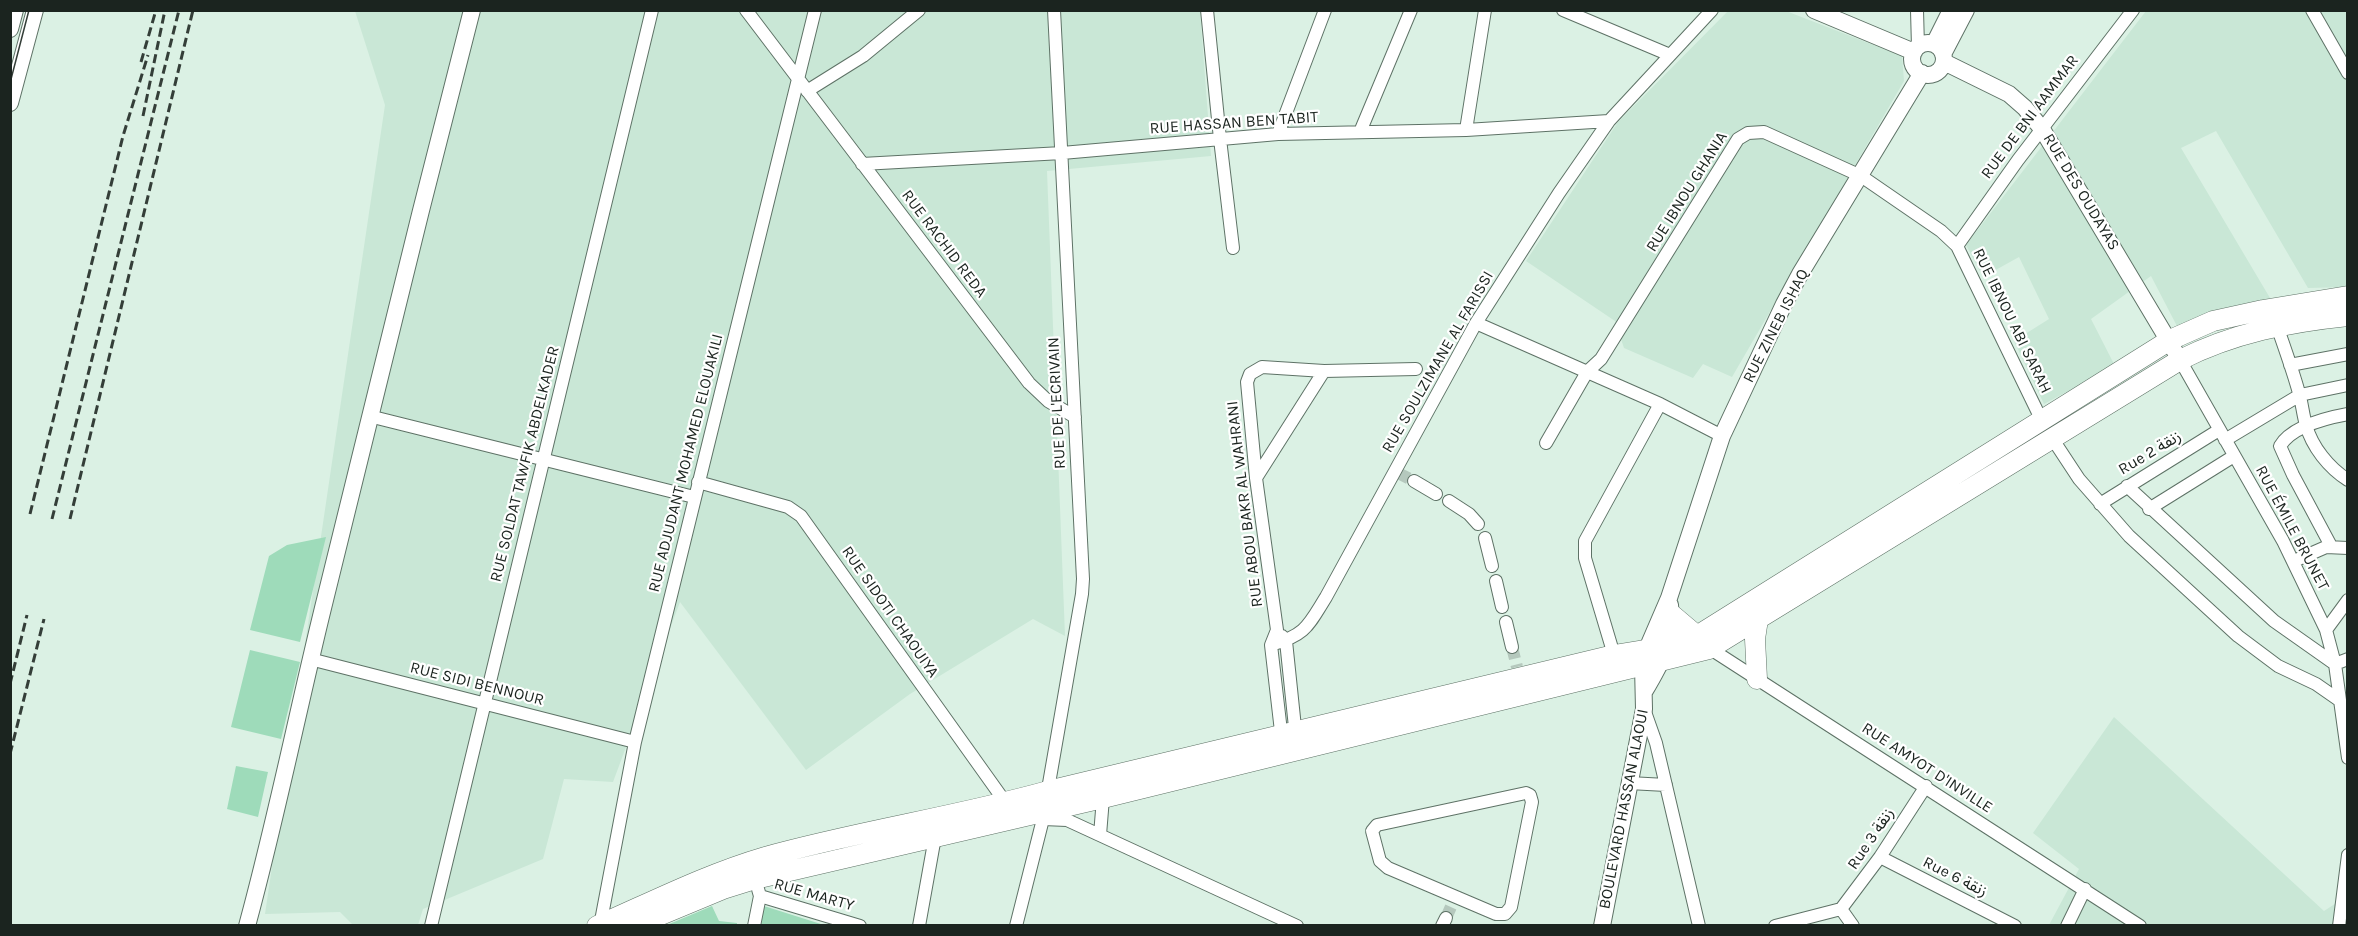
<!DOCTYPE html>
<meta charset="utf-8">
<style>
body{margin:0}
#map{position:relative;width:2358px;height:936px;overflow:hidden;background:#dbf1e4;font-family:Karla,sans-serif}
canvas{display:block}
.frame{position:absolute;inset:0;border:12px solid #1b241f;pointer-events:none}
</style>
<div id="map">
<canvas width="2358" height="936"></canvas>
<div class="frame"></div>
</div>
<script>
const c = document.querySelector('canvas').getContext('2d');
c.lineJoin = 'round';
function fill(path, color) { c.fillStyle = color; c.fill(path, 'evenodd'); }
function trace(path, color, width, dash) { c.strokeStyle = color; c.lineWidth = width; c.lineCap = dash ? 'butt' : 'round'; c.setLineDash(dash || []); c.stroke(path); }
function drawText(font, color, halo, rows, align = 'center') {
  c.font = font + ' Karla,"Noto Sans Arabic",sans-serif'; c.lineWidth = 4.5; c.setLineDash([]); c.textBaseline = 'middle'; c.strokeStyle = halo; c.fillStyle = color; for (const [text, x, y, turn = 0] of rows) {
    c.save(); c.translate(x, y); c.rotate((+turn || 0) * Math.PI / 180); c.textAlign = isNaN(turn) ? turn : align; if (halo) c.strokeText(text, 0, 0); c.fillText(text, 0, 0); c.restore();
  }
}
fill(new Path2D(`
 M355,11H1200L1211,156L1047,171L1065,636L1033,619L910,694L806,770L680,602L613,782L564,779L543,859L423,909L418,925H353L340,912L265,914L385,105Z
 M1728,11H1786L1902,56L1904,81L1732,377L1703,364L1693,378L1624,348L1615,321L1526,261L1618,122Z
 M2146,11H2347V287L2308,288L2216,131L2181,148L2270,298L2178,328L2151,276L2091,319L2115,366L2044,404L2014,341L2049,319L2019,257L1983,277L1966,245Z
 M2114,717L2324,911L2347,896V925H2049L2079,869L2033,833Z`), '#c9e7d6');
fill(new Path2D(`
 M326,537L300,642L250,630L269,556L287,545Z
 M250,650L300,662L281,739L231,727Z
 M236,766L268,772L258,817L227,809Z
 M712,906L719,921L737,923V925H667Z
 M764,906L824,925L761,926Z`), '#9edbba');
trace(new Path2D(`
 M1398,473L1414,481
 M1512,647L1517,667
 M1446,918L1453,902`), '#b5c8bd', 12, [12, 6]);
const street = new Path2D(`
 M746,10L1029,383L1048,401L1075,417
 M1207,10L1220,139L1233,248
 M1563,10L1670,55
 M1917,10L1918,47
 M2312,10L2348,73
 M807,91L863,56L919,10
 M1466,130L1485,10
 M1360,132L1411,10
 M1278,134L1325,10
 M862,164L1062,153L1278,134L1466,130L1609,121
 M1957,246L2018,160L2133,10
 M1476,323L1660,404L1722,436
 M2277,326C2285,349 2293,371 2299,393C2302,403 2303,415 2306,425C2312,447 2329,468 2348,480
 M2180,360L2283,541L2326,630L2335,664L2348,758
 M2290,365L2348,354
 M369,416L694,497
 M2052,438L2079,479L2129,536L2238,636L2278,666L2316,684L2339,700
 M2225,440L2300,395L2348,385
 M1546,443L1587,372L1601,359L1738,139L1748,133L1764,132L1861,176L1941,231L1957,246L2042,421
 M1256,478L1324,371
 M1414,481L1436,494
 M698,482L788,507L801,516L1008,806
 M2127,486L2274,621L2335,664L2348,659
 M1449,501L1469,514L1478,524
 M2100,504L2219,430
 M2149,509L2234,456
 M1485,538L1492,566
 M2331,546L2293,475L2280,446C2292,426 2326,418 2348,414
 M2294,561L2326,547L2348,548
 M1496,581L1502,607
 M1506,622L1512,647
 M2326,630L2348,600
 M1282,636L1286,641L1296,737
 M1271,645C1306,635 1308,626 1326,597L1476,323L1559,193L1609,121L1712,10
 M1706,646L2140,926
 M1614,655L1585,558V541L1660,404
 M310,659L635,742
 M1644,709L1656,743L1699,926
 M1282,740L1271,645L1277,630L1256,478L1247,382L1250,374L1262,367L1324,371L1416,369
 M1629,783L1666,785
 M1526,793L1530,795L1532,802L1511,907L1505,914H1496L1388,868L1380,861L1372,831L1377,825Z
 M1047,795L1082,594L1083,579L1054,10
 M1043,812V819L1067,820L1297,926
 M1100,835L1103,798
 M1880,857L2015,926
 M760,896L860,926
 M1841,909L1880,857L1926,786
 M1841,909L1853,926
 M431,926L652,10
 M600,926L635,742L815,10
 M754,926L760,896L758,889
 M919,926L935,837
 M1016,926L1043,819
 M1442,926L1446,918
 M1775,926L1841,909
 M2067,926L2085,889
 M2339,926L2348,855`);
const secondary = new Path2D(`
 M1814,10L1914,52
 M10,29L15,10
 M1912 59a16 16 0 1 1 32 0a16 16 0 1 1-32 0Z
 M1934,44L1951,10
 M1943,54L1966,10
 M1944,62L2009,94L2025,108L2042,129L2180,360
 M10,103L35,10
 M1644,692C1662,662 1674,641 1670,605
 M247,926C276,820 297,714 323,608C371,408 421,209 472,10
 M1602,926L1644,709L1643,666L1647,649L1669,598L1722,436L1784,304L1800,274L1922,73`);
const primary = new Path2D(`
 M1671,614L1697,636
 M1757,679L1755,639L1758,619
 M597,926C652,902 707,874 765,857C858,831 955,817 1048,791L1614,655L1669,646L1697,636L2170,340L2213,321L2263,310L2348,296
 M634,926L723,889L755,879L1103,798L1709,649L2180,360C2233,333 2289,322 2348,316`);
trace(street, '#5e7266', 14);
trace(secondary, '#5e7266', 18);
trace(primary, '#5e7266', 21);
trace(street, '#fff', 12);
trace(secondary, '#fff', 16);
trace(primary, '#fff', 20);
trace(new Path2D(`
 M10,83L29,10`), '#343e38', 1.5);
trace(new Path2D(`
 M141,62L156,10
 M143,116L165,10
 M30,514L123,136L148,55
 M52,519L179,10
 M70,519L193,10
 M10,684L27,615
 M10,754L44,619`), '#343e38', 3, [9, 4.5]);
drawText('16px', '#1b241f', '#fff', [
 ["RUE DE BNI AAMMAR",2030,117,-53],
 ["RUE HASSAN BEN TABIT",1234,123,-4],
 ["RUE IBNOU GHANIA",1687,192,-58],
 ["RUE DES OUDAYAS",2081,192,59],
 ["RUE RACHID REDA",944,244,53],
 ["RUE IBNOU ABI SARAH",2012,321,64],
 ["RUE ZINEB ISHAQ",1776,326,-63],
 ["RUE SOULZIMANE AL FARISSI",1438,362,-60],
 ["RUE DE L'ECRIVAIN",1057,403,-93],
 ["Rue 2 زنقة",2150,453,-31],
 ["RUE ADJUDANT MOHAMED ELOUAKILI",686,463,-76],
 ["RUE SOLDAT TAWFIK ABDELKADER",525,464,-76],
 ["RUE ABOU BAKR AL WAHRANI",1245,504,-97],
 ["RUE ÉMILE BRUNET",2292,528,62],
 ["RUE SIDOTI CHAOUIYA",890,612,55],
 ["RUE SIDI BENNOUR",477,684,14],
 ["RUE AMYOT D'INVILLE",1927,768,33],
 ["BOULEVARD HASSAN ALAOUI",1624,809,-79],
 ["Rue 3 زنقة",1871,839,-56],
 ["Rue 6 زنقة",1955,877,27],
 ["RUE MARTY",814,895,16]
]);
</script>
